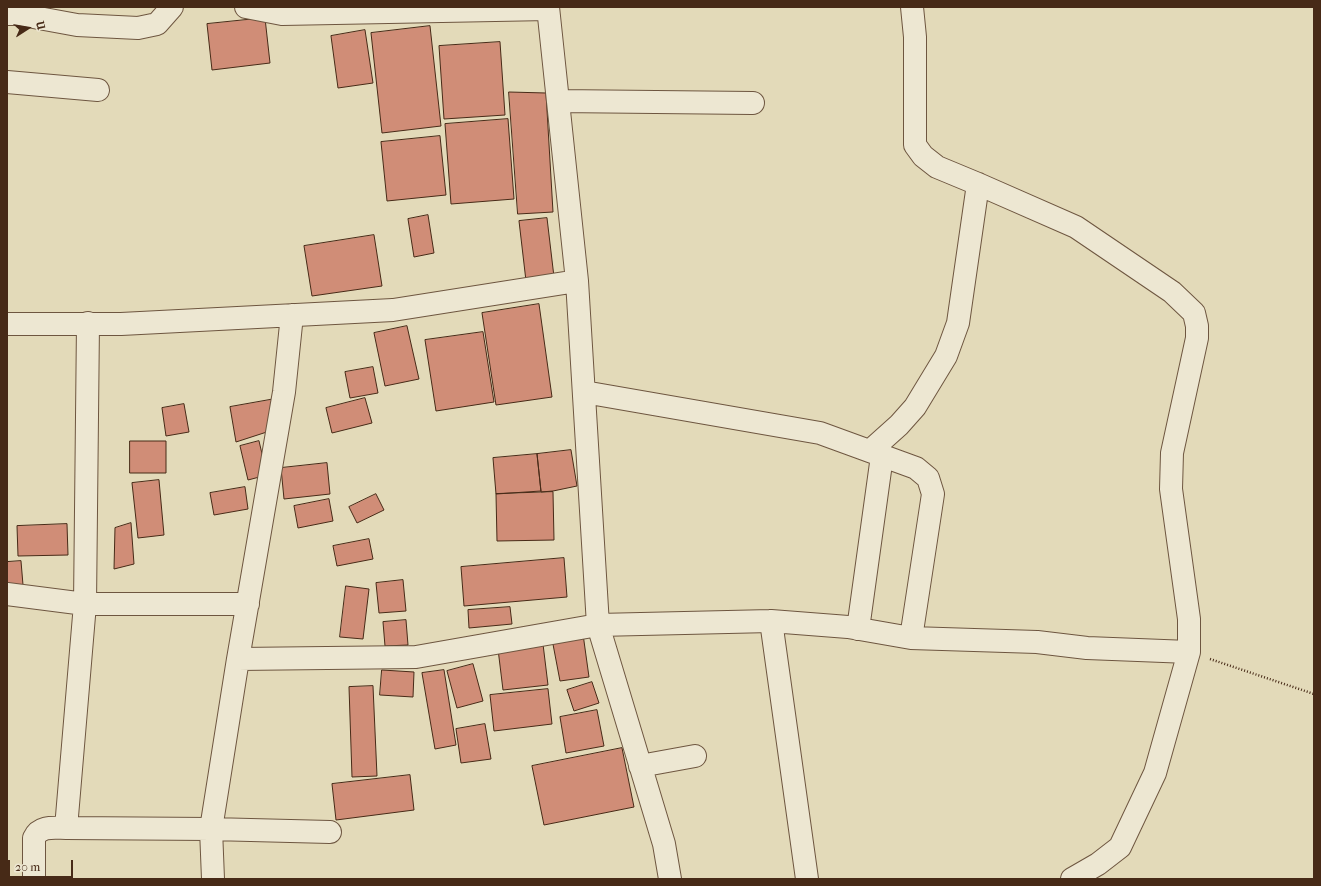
<!DOCTYPE html>
<style>
body{margin:0}
#map{position:relative;width:1321px;height:886px;overflow:hidden;background:#e3dab9;font-family:"IM FELL French Canon",serif}
canvas{display:block}
.frame{position:absolute;inset:0;border:8px solid #472a17;pointer-events:none}
.north{position:absolute;left:8px;top:8px;width:40px;height:40px;-webkit-text-stroke:3px #ede7d2;paint-order:stroke;rotate:78deg;font-size:11px;font-weight:700;line-height:16px;text-align:center;color:#472a17}
.north::after{content:'';display:block;margin:auto;width:14px;height:18px;background:#472a17;clip-path:polygon(50% 0,100% 100%,50% 72%,0 100%)}
.scale{position:absolute;left:8px;top:860px;width:65px;height:18px;box-sizing:border-box;border:2px solid #472a17;border-top:0;padding-left:5px;font-size:12px;line-height:14px;white-space:nowrap;color:#472a17;-webkit-text-stroke:3px #ede7d2;paint-order:stroke}
</style>
<div id="map">
<canvas width="1321" height="886"></canvas>
<div class="frame"></div>
<div class="north">U</div>
<div class="scale">20 m</div>
</div>
<script>
const c = document.querySelector('canvas').getContext('2d');
c.lineJoin = 'round';
function fill(path, color) { c.fillStyle = color; c.fill(path, 'evenodd'); }
function trace(path, color, width, dash) { c.strokeStyle = color; c.lineWidth = width; c.lineCap = dash ? 'butt' : 'round'; c.setLineDash(dash || []); c.stroke(path); }
const building = new Path2D(`
 M265,18L270,63L212,70L207,24Z
 M430,26L441,126L382,133L371,33Z
 M365,30L373,83L338,88L331,36Z
 M500,42L505,115L444,119L439,46Z
 M509,92L546,93L553,212L518,214Z
 M508,119L514,199L451,204L445,124Z
 M440,136L446,195L387,201L381,142Z
 M428,215L434,253L414,257L408,219Z
 M547,218L554,277L526,281L519,221Z
 M374,235L382,286L312,296L304,246Z
 M539,304L552,397L496,405L482,313Z
 M407,326L419,379L385,386L374,333Z
 M483,332L494,402L436,411L425,340Z
 M373,367L378,393L350,398L345,372Z
 M365,398L372,423L332,433L326,408Z
 M275,399L276,429L236,442L230,407Z
 M184,404L189,432L166,436L162,408Z
 M130,441H166V473H130Z
 M259,441L267,475L248,480L240,446Z
 M571,450L577,486L553,491L541,492L537,454Z
 M537,454L541,491L496,494L493,458Z
 M327,463L330,494L284,499L281,468Z
 M159,480L164,535L138,538L132,483Z
 M245,487L248,509L214,515L210,493Z
 M553,492L554,540L497,541L496,494Z
 M376,494L384,510L357,523L349,507Z
 M329,499L333,521L298,528L294,506Z
 M131,523L134,564L114,569L115,528Z
 M67,524L68,555L18,556L17,526Z
 M369,539L373,559L337,566L333,546Z
 M564,558L567,597L464,606L461,567Z
 M21,561L23,585L7,586V562Z
 M403,580L406,611L379,613L376,583Z
 M346,586L369,589L363,639L340,637Z
 M510,607L512,624L469,628L468,610Z
 M406,620L408,645L385,646L383,622Z
 M583,634L589,677L560,681L552,639Z
 M543,644L548,685L503,690L498,649Z
 M473,664L483,701L457,708L447,671Z
 M382,670L414,672L413,697L380,695Z
 M444,670L456,745L435,749L422,673Z
 M592,682L599,703L574,711L567,690Z
 M373,686L377,776L352,777L349,687Z
 M548,689L552,724L494,731L490,695Z
 M597,710L604,746L566,753L560,717Z
 M485,724L491,759L461,763L456,729Z
 M622,748L634,807L544,825L532,766Z
 M410,775L414,810L336,820L332,784Z`);
fill(building, '#d08d77');
trace(building, '#472a17', 1);
const minor = new Path2D(`
 M246,7L282,14L548,9
 M548,7L577,281L598,625L664,844L670,879
 M912,7L915,37V145L923,156L937,167L978,184L1076,227L1172,292L1194,313L1197,326V338L1172,453L1171,489L1189,619V652L1155,773L1120,847L1098,864L1072,879
 M7,14H17L77,25L138,28L157,24L172,7
 M7,82L98,90
 M558,101L753,103
 M7,324H121L393,310L577,281
 M584,392L820,433L916,468L928,478L933,494L911,638
 M870,451L899,425L915,407L946,356L958,323L978,184
 M7,594L85,604H248
 M771,621L807,879
 M858,629L882,456
 M238,659L284,392L292,315
 M640,766L695,756
 M66,828L211,829L330,832
 M34,879V838C40,825 55,828 66,828L85,604L88,323
 M213,879L211,829L238,659L416,657L598,625L771,621L848,627L911,638L1037,642L1087,648L1189,652`);
trace(minor, '#6e5640', 24);
trace(new Path2D(`
 M1210,659L1314,694`), '#472a17', 2.5, [1, 2]);
trace(minor, '#ede7d2', 22);
</script>
